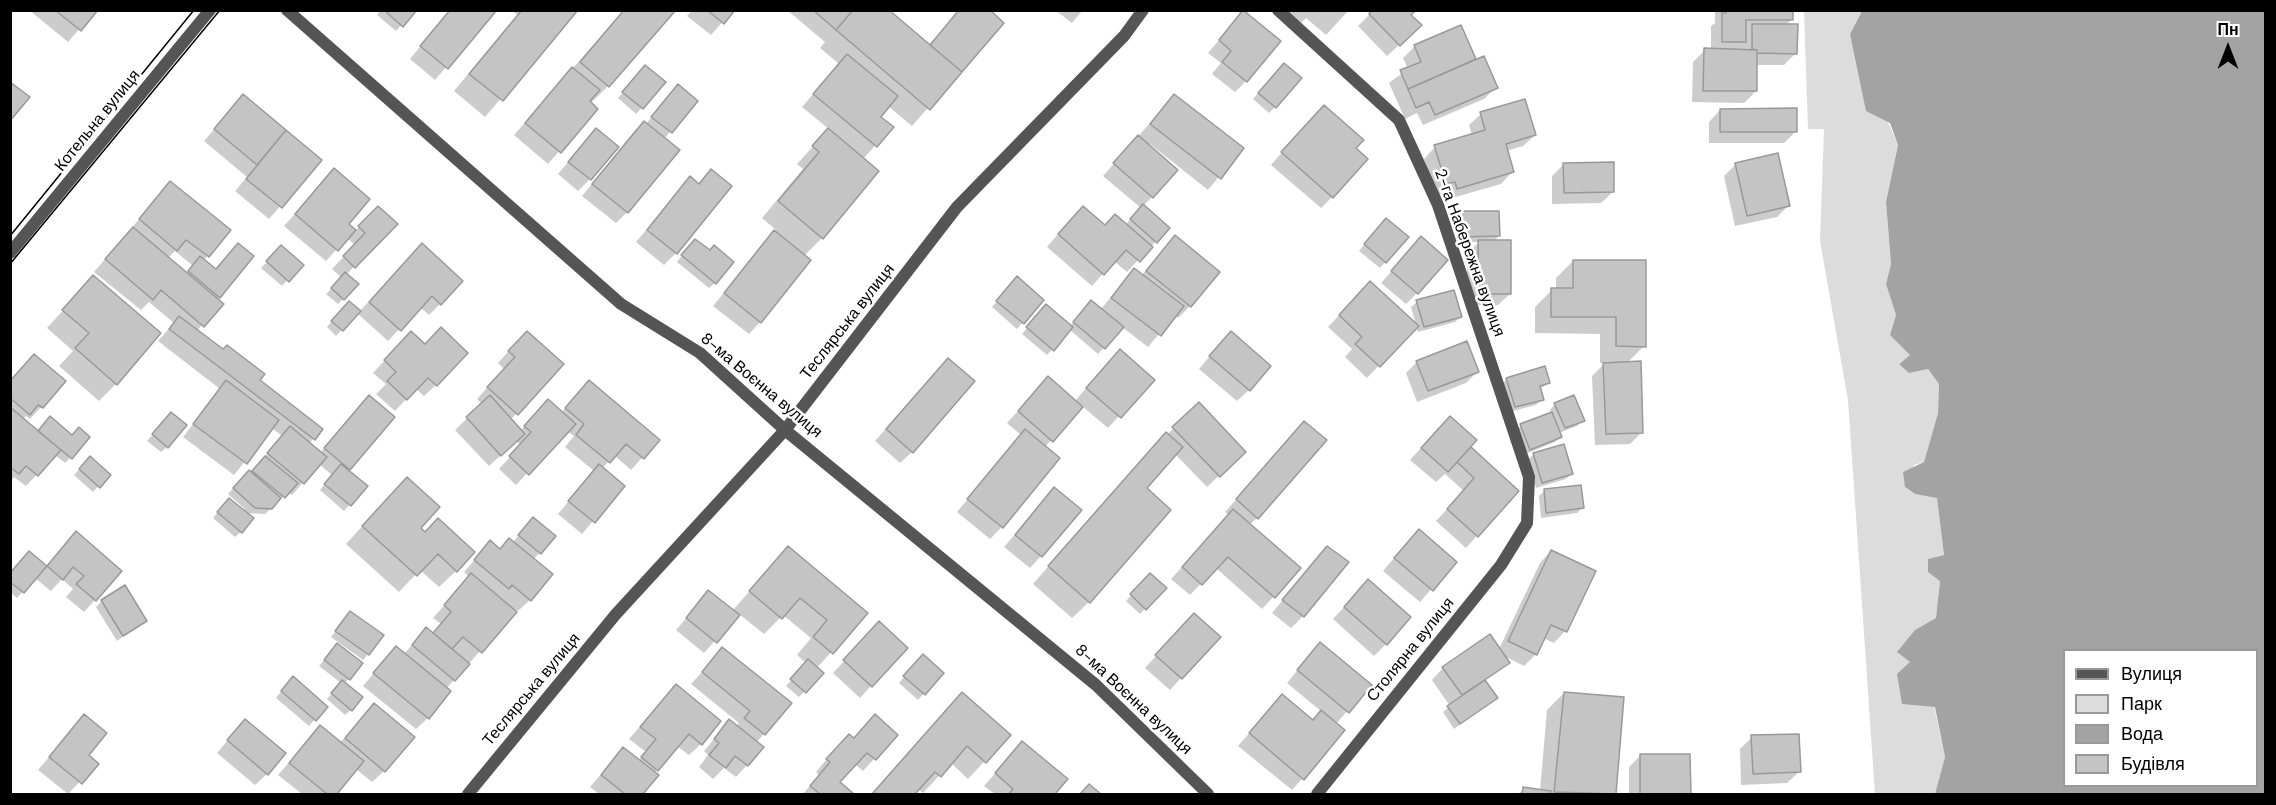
<!DOCTYPE html>
<meta charset="utf-8">
<style>
body{margin:0}
#map{position:relative;width:2276px;height:805px;overflow:hidden;background:#fff;font-family:"DM Sans",sans-serif}
canvas{display:block}
.frame{position:absolute;inset:0;border:12px solid #000;pointer-events:none}
.legend{position:absolute;left:2063px;top:649px;width:195px;height:138px;box-sizing:border-box;background:#fff;border:2px solid #999;margin:0;padding:8px 10px;list-style:none;font-size:18px;color:#000}
.legend li{display:flex;align-items:center;gap:12px;height:30px}
.legend b{width:30px;border:2px solid #999}
.north{position:absolute;left:2198px;top:18px;width:60px;height:60px;-webkit-text-stroke:4px #fff;paint-order:stroke;rotate:0deg;font-size:16px;font-weight:700;line-height:24px;text-align:center;color:#000}
.north::after{content:'';display:block;margin:auto;width:21px;height:27px;background:#000;clip-path:polygon(50% 0,100% 100%,50% 72%,0 100%)}
</style>
<div id="map">
<canvas width="2276" height="805"></canvas>
<div class="frame"></div>
<ul class="legend">
<li><b style="height:8px;background:#555"></b>Вулиця</li>
<li><b style="height:16px;background:#dcdcdc"></b>Парк</li>
<li><b style="height:16px;background:#a3a3a3"></b>Вода</li>
<li><b style="height:16px;background:#c4c4c4"></b>Будівля</li>
</ul>
<div class="north">Пн</div>
</div>
<script>
const c = document.querySelector('canvas').getContext('2d');
c.lineJoin = 'round';
function fill(path, color) { c.fillStyle = color; c.fill(path, 'evenodd'); }
function trace(path, color, width, dash) { c.strokeStyle = color; c.lineWidth = width; c.lineCap = dash ? 'butt' : 'round'; c.setLineDash(dash || []); c.stroke(path); }
function drawText(font, color, halo, rows, align = 'center') {
  c.font = font + ' "DM Sans",sans-serif'; c.lineWidth = 5; c.setLineDash([]); c.textBaseline = 'middle'; c.strokeStyle = halo; c.fillStyle = color; for (const [text, x, y, turn = 0] of rows) {
    c.save(); c.translate(x, y); c.rotate((+turn || 0) * Math.PI / 180); c.textAlign = isNaN(turn) ? turn : align; if (halo) c.strokeText(text, 0, 0); c.fillText(text, 0, 0); c.restore();
  }
}
fill(new Path2D(`
 M1804,11H1862L1850,34L1898,145L1886,202L1891,264L1886,284L1896,315L1890,335L1911,355L1899,363L1909,373L1928,369L1939,384L1938,413L1924,462L1914,465L1905,487L1915,494L1937,497L1944,555L1928,559V572L1940,580L1936,619L1915,630L1910,662L1934,706L1945,757L1935,794H1875L1848,400L1820,241L1824,129H1808Z`), '#dcdcdc');
fill(new Path2D(`
 M1862,11H2265V794H1935L1945,757L1935,707L1902,704L1897,674L1910,662L1897,652L1915,630L1936,618L1940,581L1928,572V559L1944,555L1937,498L1915,494L1905,487L1903,472L1924,462L1938,413L1939,384L1928,369L1909,373L1899,364L1910,355L1890,335L1896,315L1886,284L1891,264L1886,202L1898,145L1890,123L1866,111L1850,34ZM2064,650H2256V786H2064Z`), '#a3a3a3');
fill(new Path2D(`
 M29,10H96L68,42Z
 M381,10H415L396,31L377,15Z
 M450,10H495L435,80L410,59Z
 M512,10H576L485,117L454,91L517,15Z
 M624,10L608,86L590,104L596,109L548,164L514,135Z
 M692,10H733L711,35L687,16Z
 M787,10H887L929,46L1002,23L912,126L888,106L879,117L892,127L863,159L822,238L804,256L760,322L749,334L713,306L776,230L762,218L803,169L797,164L829,129L802,107L839,64L820,48L825,42Z
 M1055,10H1083L1072,23Z
 M1277,10H1349L1326,35L1306,18L1297,27Z
 M1374,10L1410,15L1408,37L1387,56L1358,26Z
 M1715,10H1791V20L1786,25L1796,53L1784,65H1756V91L1744,103L1692,102L1693,62L1705,50H1711V26L1715,23Z
 M1243,12L1246,81L1235,92L1212,74L1221,63L1208,53Z
 M1460,27L1476,62L1496,87L1484,99L1423,125L1417,113L1405,119L1389,83L1408,69L1403,58L1415,46Z
 M1278,70L1275,107L1269,113L1253,99Z
 M640,73L664,82L636,114L618,98Z
 M672,92L696,101L664,139L627,212L616,223L582,196L632,134L644,123L646,124Z
 M243,96L320,161L269,219L235,191L247,177L204,141Z
 M1174,96L1242,148L1208,190L1150,144L1152,197L1143,206L1156,241L1127,272L1114,261L1092,286L1047,247L1071,219L1105,227L1125,225L1141,208L1103,176Z
 M1720,110L1796,131L1784,143H1709V122Z
 M1481,114L1535,135L1523,146L1506,151L1512,172L1501,184L1445,200L1443,193L1435,195L1424,159L1435,147L1472,136L1469,125Z
 M1312,118L1354,148L1332,197L1321,208L1271,165Z
 M585,142L590,179L578,191L558,174Z
 M1564,164L1613,192L1601,203L1552,204V176Z
 M1736,164L1789,205L1777,217L1735,226L1724,176Z
 M334,170L346,224L355,231L378,208L395,224L346,275L357,285L338,304L326,294L342,278L332,269L355,245L347,238L326,261L284,226Z
 M711,171L676,253L664,265L636,242L690,178L698,184Z
 M170,183L229,231L203,261L215,270L238,245L219,297L197,332L321,429L309,444L320,453L357,409L392,417L347,471L366,486L344,511L320,490L332,475L319,464L292,495L288,492L265,514L245,513L241,532L235,537L213,518L224,505L243,511L245,509L228,494L243,477L251,473L282,436L272,428L234,475L183,437L220,389L158,341L174,323L149,302L141,310L94,272ZM175,251L193,266L186,273L168,258Z
 M1463,213L1499,236L1493,242L1510,294L1498,305H1467V254L1479,242H1457V218Z
 M1380,225L1407,237L1380,268L1359,251Z
 M1175,237L1218,272L1190,306L1178,318L1175,315L1148,347L1122,327L1098,354L1070,330L1047,355L1022,334L1041,312L1070,326L1086,308L1100,310L1134,270L1141,276Z
 M1421,238L1417,293L1406,304L1381,283Z
 M689,246L715,283L709,288L677,262Z
 M281,247L301,265L282,286L261,268Z
 M410,257L440,304L429,315L420,307L388,341L357,313L336,336L327,327L343,309L359,312Z
 M1573,261L1644,346L1627,363L1642,432L1630,444L1595,445L1592,376L1605,363H1600V334L1535,333V307L1552,290H1556V278Z
 M93,277L116,384L99,401L59,366L73,351L47,328Z
 M1012,284L1042,300L1017,329L992,307Z
 M1359,294L1416,325L1411,307L1417,302L1460,317L1455,322L1418,332L1416,326L1367,378L1345,357L1352,349L1328,327Z
 M400,344L436,385L424,396L416,389L395,411L376,394L386,384L373,373Z
 M515,344L517,413L510,420L520,431L537,413H561L577,394L658,440L631,470L614,455L602,469L623,486L582,534L558,514L594,471L565,447L574,436L567,431L516,485L499,469L521,445L516,441L489,466L455,430L482,404L477,399L504,369L498,363Z
 M1219,345L1249,390L1237,401L1199,369Z
 M1417,362L1477,372L1466,383L1417,402L1406,373Z
 M1108,363L1152,380L1108,428L1082,406L1045,447L1002,527L990,539L957,512L1021,435L1007,423L1048,378L1075,401Z
 M937,371L912,452L900,463L875,441Z
 M1507,379L1549,383L1539,389L1542,399L1536,405L1509,412L1501,385Z
 M10,381L64,382L30,419L26,416L23,419L38,432L45,424L70,458L65,463L55,455L26,486L14,477L10,482Z
 M1555,404L1583,420L1577,426L1559,433L1561,437L1555,442L1525,454L1515,431L1521,426L1551,414L1550,410Z
 M1199,405L1244,452L1207,487L1175,454L1144,489L1089,602L1072,618L1033,584L1149,451Z
 M166,419L167,447L161,452L147,441Z
 M1304,423L1257,518L1249,525L1299,569L1262,609L1216,568L1190,595L1171,579L1229,515L1225,512Z
 M1438,429L1469,447L1517,491L1466,548L1436,521L1464,491L1445,474L1436,482L1410,460Z
 M1534,454L1571,474L1566,479L1536,488L1528,460Z
 M90,458L109,475L93,492L74,475Z
 M1054,489L1041,556L1030,568L1004,547Z
 M1545,490L1582,508L1577,513L1541,518L1539,496Z
 M390,496L456,571L439,587L420,570L399,592L346,544Z
 M528,525L554,537L533,560L530,600L518,611L517,610L446,689L428,718L416,729L363,686L385,660L404,654L426,629L432,634L441,624L433,618L469,577L464,572L490,542L500,550L512,543Z
 M76,533L95,600L84,612L66,597L73,589L62,579L51,591L35,578L17,598L10,592V574L46,567Z
 M1407,543L1455,562L1420,602L1383,571Z
 M788,548L866,613L816,669L822,673L799,697L786,686L806,663L797,655L811,638L783,615L764,634L739,614L704,653L676,630L709,592L732,611Z
 M1551,551L1594,572L1565,631L1554,643L1543,638L1536,654L1524,666L1504,656L1508,662L1483,679V683L1498,673L1485,682L1496,698L1454,729L1443,712L1450,706L1432,680L1443,668L1499,649L1540,563Z
 M1316,560L1303,616L1291,628L1272,613Z
 M1150,575L1164,588L1140,614L1126,601Z
 M1357,593L1386,644L1374,656L1333,619Z
 M102,601L145,621L117,641L96,607Z
 M350,613L368,654L363,660L331,637Z
 M1182,627L1181,678L1170,690L1145,668Z
 M868,635L906,648L860,698L833,673Z
 M337,645L349,679L344,683L351,710L345,715L327,699L341,683L319,666Z
 M723,649L764,734L756,743L747,765L736,777L724,768L713,779L699,767L708,755L704,751L729,721L736,727L739,723L691,684Z
 M1309,656L1370,685L1336,724L1303,778L1292,790L1238,746L1282,696L1312,721L1322,712L1287,683Z
 M917,662L942,673L918,700L899,683Z
 M287,684L326,707L309,726L276,698Z
 M676,686L701,744L689,755L677,746L654,773L657,775L641,794H599L590,787L623,749L638,761L646,752L629,739Z
 M1564,693L1623,699L1614,794H1518L1524,789L1540,791L1547,710Z
 M374,705L384,771L372,782L356,769L335,794H302L278,775L320,727L340,743Z
 M946,711L1009,735L968,779L951,763L923,793L918,789L913,794H872Z
 M84,716L87,755L97,764L68,794L38,770Z
 M234,733L267,774L255,785L217,753Z
 M896,735L863,771L855,764L838,782L852,794H803L819,775L816,772L837,747L853,740Z
 M1752,737L1799,772L1787,783L1741,785L1740,749Z
 M1022,743L1066,779L1053,794H995L984,786Z
 M1689,755V794H1629V767L1640,756Z`), '#0003');
const building = new Path2D(`
 M55,10H98L81,31Z
 M384,10H417L403,27Z
 M450,10H497L448,69L420,46Z
 M522,10H578L503,101L469,74Z
 M624,10H676L609,87L580,62Z
 M707,10H735L724,24Z
 M813,10H853L836,30Z
 M853,10H889L962,72L930,110L836,30Z
 M959,10H990L1004,23L962,72L930,45Z
 M1243,10L1281,41L1247,82L1222,62L1231,51L1219,40Z
 M1372,10H1416L1411,15L1422,25L1400,46L1369,14Z
 M1726,10H1793V20H1746V42H1722V13H1726Z
 M1752,24H1798L1797,54L1757,53V50L1752,49Z
 M1461,25L1476,59L1408,89L1400,70L1421,62L1414,45Z
 M1704,48L1757,50V91H1703Z
 M847,54L898,96L881,117L894,127L877,147L813,94Z
 M1484,56L1498,88L1435,115L1429,102L1416,108L1408,89Z
 M1284,63L1302,78L1276,108L1258,93Z
 M645,65L666,82L643,109L622,92Z
 M572,67L600,90L590,101L598,109L561,153L525,123Z
 M10,82L30,97L10,121Z
 M678,84L698,101L672,133L651,117Z
 M243,94L286,130L257,165L214,129Z
 M1174,94L1244,148L1221,179L1150,124Z
 M1525,99L1536,135L1506,144L1514,172L1457,189L1455,182L1446,184L1434,145L1485,130L1480,112Z
 M1324,105L1364,140L1356,148L1368,159L1333,198L1281,152Z
 M1797,108V132H1720V109Z
 M644,121L680,150L628,213L592,184Z
 M596,128L619,147L591,180L568,162Z
 M828,128L879,171L823,239L778,201L819,152L812,146Z
 M286,130L322,160L282,208L246,179Z
 M1138,135L1178,170L1153,198L1113,163Z
 M1778,153L1790,206L1747,216L1735,163Z
 M1614,162V192L1564,193L1563,163Z
 M334,168L370,199L349,224L356,230L338,251L295,214Z
 M711,169L732,186L677,254L647,230L690,176L699,184Z
 M170,181L231,230L209,257L186,240L177,251L139,219Z
 M1143,204L1170,228L1157,243L1130,219Z
 M378,206L398,224L355,268L343,256L365,233L358,226Z
 M1083,206L1105,225L1115,214L1153,247L1140,262L1126,250L1104,275L1058,234Z
 M1462,211H1499L1500,236L1462,237Z
 M1386,218L1409,237L1386,263L1364,244Z
 M133,227L224,304L204,327L161,290L153,300L105,259Z
 M774,230L811,260L761,323L724,293Z
 M1175,235L1220,272L1191,307L1146,271Z
 M1421,236L1448,260L1418,294L1391,271Z
 M695,239L710,250L714,245L734,262L716,284L681,255Z
 M1478,240H1511V294H1479Z
 M238,243L254,256L220,298L188,271L200,256L216,269Z
 M422,243L463,281L441,305L432,296L401,331L369,302Z
 M281,245L304,265L289,282L266,261Z
 M1573,260H1646V347L1616,346V317H1551V288H1573Z
 M1134,268L1184,306L1161,336L1111,298Z
 M345,272L359,284L344,300L331,288Z
 M93,275L161,333L117,385L75,348L89,333L62,310Z
 M1017,276L1044,300L1024,324L996,301Z
 M1370,281L1419,326L1380,367L1355,344L1362,337L1339,315Z
 M1454,290L1462,317L1424,327L1416,300Z
 M1091,300L1124,327L1105,349L1073,322Z
 M349,301L361,311L343,331L331,321Z
 M1046,304L1073,327L1054,351L1026,327Z
 M179,316L223,349L227,345L265,374L260,380L323,429L315,440L169,329Z
 M441,327L468,353L437,386L428,378L407,400L387,381L396,372L384,360L411,331L425,344Z
 M527,331L564,364L518,415L487,387L515,357L508,351Z
 M1231,331L1271,366L1250,391L1209,356Z
 M1467,341L1479,372L1428,391L1416,361Z
 M1120,349L1155,380L1121,418L1086,388Z
 M34,354L66,381L43,408L38,405L30,415L10,398V381Z
 M948,358L975,381L913,453L886,429Z
 M1641,361L1643,433L1606,434L1603,363Z
 M1545,366L1550,383L1540,386L1544,400L1515,407L1506,378Z
 M1048,376L1083,407L1053,442L1018,411Z
 M226,380L279,420L247,464L193,424Z
 M589,380L660,440L644,459L626,444L610,463L576,435L584,424L565,408Z
 M369,395L395,417L350,470L324,448Z
 M490,395L525,434L501,456L466,417Z
 M1574,395L1585,421L1565,428L1554,403Z
 M548,399L576,424L529,475L509,456L531,432L524,426Z
 M1199,402L1246,452L1220,477L1172,427Z
 M10,407L61,450L38,476L26,466L19,474L10,467Z
 M171,412L187,425L168,448L152,434Z
 M1552,412L1562,437L1530,450L1520,424Z
 M50,416L72,435L79,427L90,437L72,459L38,431Z
 M1450,416L1477,440L1448,472L1421,448Z
 M1304,421L1327,440L1258,519L1236,499Z
 M290,426L327,457L304,484L267,453Z
 M1025,429L1060,458L1003,528L967,499Z
 M1166,432L1183,447L1147,488L1171,510L1090,603L1048,566Z
 M1564,444L1573,474L1542,483L1533,453Z
 M1471,447L1519,491L1478,537L1447,509L1474,478L1457,462Z
 M90,456L111,475L100,488L79,469Z
 M265,456L298,483L285,498L252,471Z
 M341,464L368,486L351,506L324,484Z
 M599,464L625,486L595,523L568,501Z
 M249,470L281,498L272,509L255,508L233,488Z
 M407,477L440,507L421,528L425,532L438,518L475,552L457,572L438,554L417,576L362,526Z
 M1581,485L1584,508L1546,513L1544,489Z
 M1054,487L1082,510L1042,557L1015,535Z
 M229,498L254,518L242,533L217,512Z
 M1233,509L1301,568L1275,598L1228,557L1202,585L1182,567Z
 M533,517L556,536L541,554L518,535Z
 M1419,529L1457,562L1433,591L1394,558Z
 M76,531L122,571L96,601L76,584L84,576L73,567L63,580L47,566Z
 M509,538L553,574L531,601L512,585L509,589L474,560L490,540L500,549Z
 M788,546L868,613L833,654L813,637L827,620L800,598L782,619L749,591Z
 M1327,546L1349,562L1304,617L1282,600Z
 M1551,550L1596,571L1567,632L1551,625L1537,655L1508,641Z
 M29,551L47,566L24,593L10,582V573Z
 M471,573L517,612L482,653L463,637L452,649L433,633L451,612L444,605Z
 M1150,573L1167,588L1146,610L1130,594Z
 M1368,579L1411,617L1387,645L1344,607Z
 M125,585L147,621L123,636L101,600Z
 M708,590L740,615L717,643L686,618Z
 M350,611L384,635L369,655L335,631Z
 M1194,613L1221,637L1182,679L1155,655Z
 M879,621L908,648L872,687L843,660Z
 M426,627L470,664L455,681L412,645Z
 M1490,634L1510,663L1462,695L1442,667Z
 M1320,642L1372,685L1349,713L1297,670Z
 M337,643L363,663L350,680L324,660Z
 M396,646L451,691L429,719L373,673Z
 M722,647L792,703L765,735L744,718L750,711L702,672Z
 M923,654L944,673L925,695L903,676Z
 M808,659L824,673L806,693L790,679Z
 M293,676L328,707L316,721L281,691Z
 M342,680L363,697L352,711L331,693Z
 M1485,680L1498,698L1460,724L1447,706Z
 M676,684L721,721L702,745L689,734L658,771L641,757L656,739L640,727Z
 M962,692L1011,735L986,763L967,746L941,777L935,772L915,794H872Z
 M1564,692L1624,697L1616,794L1554,792Z
 M1282,694L1313,720L1321,710L1345,730L1304,780L1249,733Z
 M374,703L415,737L385,772L345,738Z
 M84,714L107,733L89,755L99,764L82,784L49,757Z
 M875,714L898,735L876,760L867,753L840,782L854,794H820L810,786L830,762L826,759L849,734L854,738Z
 M245,719L286,753L268,775L227,740Z
 M729,719L764,747L748,766L735,756L726,768L709,755L719,743L714,739Z
 M320,725L364,761L337,794H327L289,763Z
 M1799,734L1801,772L1753,774L1751,735Z
 M1022,741L1068,779L1055,794H1009L1013,789L995,773Z
 M623,747L659,775L643,794H625L601,775Z
 M1640,754H1690L1691,794H1640Z
 M1089,784L1101,794H1080Z
 M1523,787L1551,791L1550,794H1522Z`);
fill(building, '#c4c4c4');
trace(building, '#999', 1.5);
trace(new Path2D(`
 M287,10L621,304L700,353L785,430L1096,685L1208,794
 M1278,10L1399,120L1438,205L1529,477L1527,523L1501,565L1317,794
 M10,253L210,10
 M468,794L616,614L785,430L957,207L1124,36L1143,10`), '#555', 12);
trace(new Path2D(`
 M10,236L194,10
 M10,264L220,10`), '#000', 1.5);
drawText('16px', '#000', '#fff', [
 ["Котельна вулиця",98,121,-51],
 ["2-га Набережна вулиця",1469,253,70],
 ["Теслярська вулиця",848,322,-52],
 ["8-ма Воєнна вулиця",761,386,40],
 ["Столярна вулиця",1411,650,-51],
 ["Теслярська вулиця",532,690,-50],
 ["8-ма Воєнна вулиця",1133,700,43]
]);
</script>
